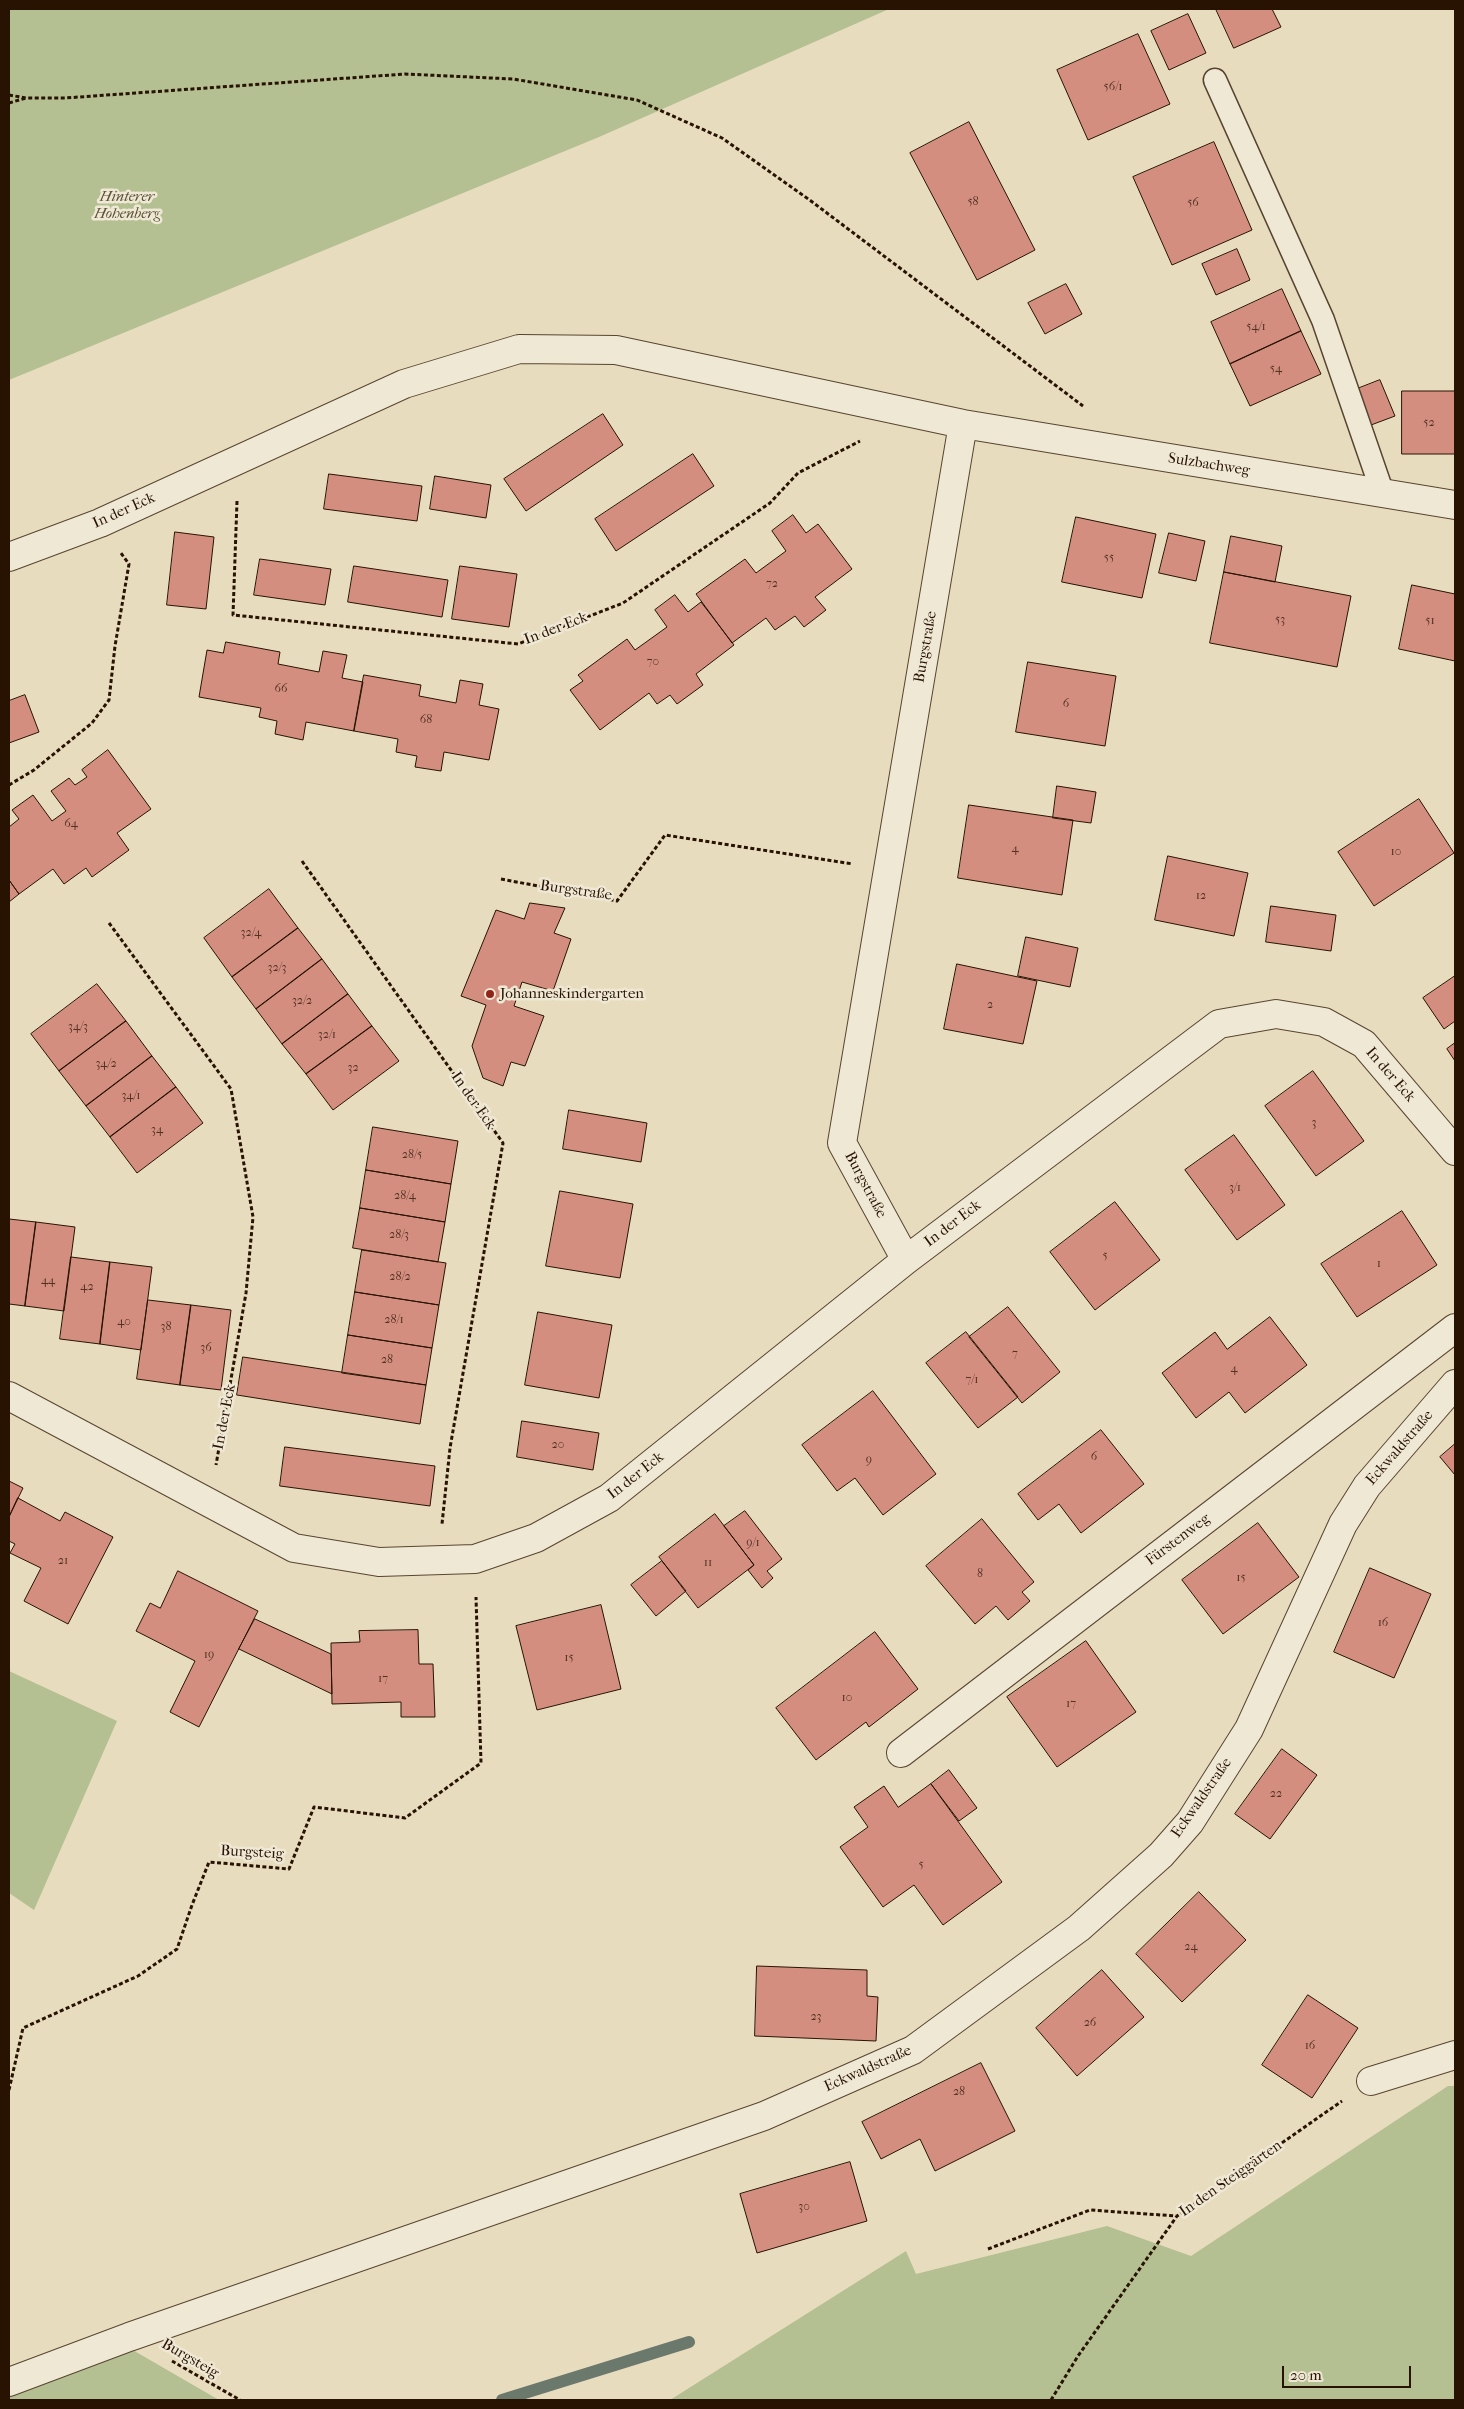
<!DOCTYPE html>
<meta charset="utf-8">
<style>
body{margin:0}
#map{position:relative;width:1464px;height:2409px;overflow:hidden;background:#e7dcbd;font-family:"IM FELL French Canon",serif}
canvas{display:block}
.frame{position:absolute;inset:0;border:10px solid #281302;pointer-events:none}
.scale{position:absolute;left:1282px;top:2366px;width:129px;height:22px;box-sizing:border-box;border:2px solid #281302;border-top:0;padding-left:6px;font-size:15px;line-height:18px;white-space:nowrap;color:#281302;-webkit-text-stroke:4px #efe8d4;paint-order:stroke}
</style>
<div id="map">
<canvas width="1464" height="2409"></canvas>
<div class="frame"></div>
<div class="scale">20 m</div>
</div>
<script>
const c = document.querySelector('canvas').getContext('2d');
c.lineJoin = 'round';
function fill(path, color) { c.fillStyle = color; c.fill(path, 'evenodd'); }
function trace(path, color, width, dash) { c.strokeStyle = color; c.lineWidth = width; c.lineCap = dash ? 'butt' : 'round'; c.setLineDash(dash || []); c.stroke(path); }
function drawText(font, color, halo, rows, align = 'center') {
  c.font = font + ' "IM FELL French Canon",serif'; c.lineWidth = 5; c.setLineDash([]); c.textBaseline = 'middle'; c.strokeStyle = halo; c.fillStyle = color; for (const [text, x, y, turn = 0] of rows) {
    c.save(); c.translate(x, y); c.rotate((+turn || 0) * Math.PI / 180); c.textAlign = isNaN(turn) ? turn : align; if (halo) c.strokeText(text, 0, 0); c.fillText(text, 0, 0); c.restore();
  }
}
fill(new Path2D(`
 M9,9H889L599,137L9,380Z
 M9,1671L117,1721L34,1910L9,1893Z
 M1448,2086H1455V2400H670L906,2251L916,2274L1107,2226L1191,2256Z
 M131,2349L219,2400H9V2388Z`), '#b4c092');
trace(new Path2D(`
 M502,2400L689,2342`), '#6b786c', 12);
const building = new Path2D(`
 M1216,9H1272L1281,27L1234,48Z
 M1188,14L1206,53L1169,70L1151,31Z
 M1138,34L1170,104L1088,140L1057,70Z
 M969,122L1035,250L977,280L910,153Z
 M1214,142L1252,230L1172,265L1133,177Z
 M1237,249L1250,280L1216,295L1202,264Z
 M1066,284L1082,314L1045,334L1028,303Z
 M1282,289L1301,331L1230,364L1211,322Z
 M1301,331L1321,374L1250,406L1230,364Z
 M1380,380L1395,416L1371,425L1357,389Z
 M1402,391H1455V454H1402Z
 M603,414L623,445L526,511L504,479Z
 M693,454L714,486L616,551L595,519Z
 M329,474L422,486L417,521L324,509Z
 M435,476L491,485L486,518L430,509Z
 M793,515L806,533L818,524L852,569L815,597L826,610L804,627L795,616L775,630L766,618L732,643L696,594L745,559L756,573L786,551L772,531Z
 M1076,517L1156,534L1142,598L1062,582Z
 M175,532L214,537L206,609L167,605Z
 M1169,533L1205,541L1196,581L1159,573Z
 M1231,536L1282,546L1275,582L1224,572Z
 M260,559L331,569L325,605L254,595Z
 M354,566L448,580L442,617L348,602Z
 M460,566L517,574L509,627L452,619Z
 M1224,572L1351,596L1337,667L1210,643Z
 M1412,585L1455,594V661L1399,649Z
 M675,595L688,612L701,602L734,645L696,674L703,685L677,704L670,695L657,704L649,693L600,730L570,690L583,681L578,675L627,639L635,650L667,627L655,610Z
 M226,642L280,652L278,664L319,672L323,651L347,655L342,678L363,682L354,731L306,722L303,740L275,734L277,721L259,717L261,708L199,697L207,650L223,653Z
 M1028,662L1116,676L1105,746L1016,732Z
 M364,675L421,685L419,696L456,703L460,680L483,684L479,705L499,709L489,760L444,752L441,771L415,767L417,756L396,752L398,739L354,731Z
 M25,695L39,732L9,743V701Z
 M108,750L151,809L117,833L129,850L92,877L86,868L64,884L53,869L19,894L9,880V827L19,819L12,810L33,795L52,821L66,811L51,791L69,778L75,785L87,777L82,770Z
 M1057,786L1096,792L1091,823L1053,818Z
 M1419,799L1454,853L1374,906L1338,852Z
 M969,805L1073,820L1062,895L958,878Z
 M1168,856L1248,873L1234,936L1155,920Z
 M9,880L19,894L9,902Z
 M269,889L298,928L232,977L204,938Z
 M530,903L565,908L554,933L571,939L553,991L522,982L514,1006L544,1016L525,1066L511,1062L503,1086L483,1078L472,1046L486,1005L461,996L496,910L524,919Z
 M1271,906L1336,915L1331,951L1266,942Z
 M298,928L322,959L256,1009L232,977Z
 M1026,937L1078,948L1070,987L1018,976Z
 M322,959L348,994L282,1044L256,1009Z
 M957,964L1037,981L1023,1044L944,1029Z
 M1455,976V1021L1444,1029L1423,998Z
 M97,984L126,1021L59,1071L31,1034Z
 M348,994L372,1026L306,1074L282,1044Z
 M126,1021L152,1056L86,1106L59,1071Z
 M372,1026L399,1061L333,1110L306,1074Z
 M1455,1043V1061L1447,1049Z
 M152,1056L176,1087L110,1137L86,1106Z
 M1313,1071L1364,1141L1316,1176L1265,1106Z
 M176,1087L203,1123L137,1173L110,1137Z
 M569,1110L647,1123L641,1162L563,1149Z
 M373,1127L458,1141L451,1184L366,1170Z
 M1234,1135L1285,1205L1237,1240L1185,1170Z
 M366,1170L451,1184L445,1222L360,1208Z
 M560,1191L633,1204L620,1278L546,1266Z
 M1115,1202L1160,1260L1095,1310L1050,1252Z
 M360,1208L445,1222L438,1262L353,1248Z
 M1402,1211L1437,1265L1357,1317L1321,1264Z
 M9,1219L36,1222L25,1306L9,1304Z
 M36,1222L75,1227L64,1311L25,1306Z
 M362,1250L446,1263L439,1305L355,1292Z
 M71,1257L110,1262L100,1344L60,1339Z
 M110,1262L152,1267L141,1350L100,1344Z
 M355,1292L439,1305L432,1348L348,1335Z
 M148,1300L191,1305L180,1385L137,1379Z
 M191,1305L231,1310L221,1390L180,1385Z
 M1008,1307L1060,1372L1022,1403L969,1337Z
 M538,1312L612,1325L599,1398L525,1385Z
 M1270,1317L1307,1365L1245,1413L1229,1392L1196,1418L1162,1373L1215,1332L1227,1349Z
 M966,1332L1018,1397L978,1428L926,1363Z
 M348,1335L432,1348L426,1385L342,1373Z
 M243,1357L426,1385L420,1424L237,1395Z
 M873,1391L936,1474L883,1515L855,1478L837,1491L802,1445Z
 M522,1421L599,1433L593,1470L517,1457Z
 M1101,1430L1144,1484L1081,1533L1059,1504L1038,1520L1018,1494Z
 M1455,1444V1475L1440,1457Z
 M285,1447L435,1466L430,1506L280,1486Z
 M9,1481L23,1488L9,1517Z
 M18,1498L60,1521L65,1512L113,1537L68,1624L24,1601L41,1568L10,1553L15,1544L9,1541V1517Z
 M745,1511L782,1559L767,1571L773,1578L762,1588L748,1570L754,1565L724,1526Z
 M715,1514L754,1565L698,1608L659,1557Z
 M982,1519L1034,1582L1022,1592L1030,1601L1008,1620L996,1606L975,1624L926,1566Z
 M1258,1523L1299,1577L1223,1634L1182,1580Z
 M662,1561L686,1591L656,1616L631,1585Z
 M1370,1568L1431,1594L1394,1678L1334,1652Z
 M178,1571L258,1611L199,1727L170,1712L195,1661L136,1631L150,1603L160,1608Z
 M601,1605L621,1689L537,1710L516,1626Z
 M255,1619L331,1654L332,1694L239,1649Z
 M418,1630L419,1664H433L435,1717H401V1702L332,1704L331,1643L360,1642L359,1631Z
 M875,1632L918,1689L869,1727L866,1722L816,1760L776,1708Z
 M1086,1641L1136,1712L1057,1767L1007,1697Z
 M1282,1749L1317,1775L1270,1839L1235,1814Z
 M949,1770L977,1808L959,1821L931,1784Z
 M931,1784L1002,1882L943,1925L914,1885L883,1907L840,1847L868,1827L854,1807L884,1786L898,1807Z
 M1199,1892L1246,1940L1182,2002L1136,1954Z
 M757,1966L867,1970V1996L878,1997L876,2041L755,2036Z
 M1102,1970L1144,2017L1077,2076L1036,2028Z
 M1308,1995L1358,2028L1312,2098L1262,2065Z
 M981,2063L1015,2131L935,2171L920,2139L881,2159L862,2122Z
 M850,2162L867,2221L757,2253L740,2194Z`);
fill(building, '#d38e80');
trace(building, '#281302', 1);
const service = new Path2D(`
 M1215,80L1323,320L1383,494`);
const minor = new Path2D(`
 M9,557L100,523L404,384L519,349L616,350L963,424L1455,505
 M906,1260L842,1143L963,424
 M9,1396L294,1548L379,1562L475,1559L536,1538L609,1498L906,1260L1219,1024L1276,1014L1324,1022L1364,1044L1455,1151
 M901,1753L1455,1328
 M1371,2081L1455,2055
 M9,2382L129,2337L764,2116L913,2050L1079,1928L1161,1855L1190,1822L1249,1729L1343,1524L1367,1486L1455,1384`);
trace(service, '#584531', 25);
trace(minor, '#584531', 30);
trace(new Path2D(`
 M9,95L26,98H65L405,74L513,79L637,100L722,138L811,201L1083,406
 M9,103L26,98
 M237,501L233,615L518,644L623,603L770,503L798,473L860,441
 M9,785L34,770L92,723L109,700L115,646L129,564L121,553
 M302,861L503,1143L450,1448L442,1524
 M501,879L617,901L665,835L853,864
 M109,923L231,1089L253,1217L246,1293L216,1465
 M9,2090L23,2028L138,1976L177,1949L192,1905L209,1862L289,1869L314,1807L405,1818L481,1763L476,1597
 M988,2249L1090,2210L1176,2216
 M172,2361L240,2400
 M1051,2400L1078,2356L1177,2216L1342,2101`), '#281302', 3, [4, 2.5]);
trace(service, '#efe8d4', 22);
trace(minor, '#efe8d4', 28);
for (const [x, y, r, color] of [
 [490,994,5,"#8f2418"]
]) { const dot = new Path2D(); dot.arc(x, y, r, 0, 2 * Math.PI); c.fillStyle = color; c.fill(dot); trace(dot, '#efe8d4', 2); }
drawText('12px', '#533222', null, [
 ["56/1",1113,87],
 ["58",973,202],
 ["56",1193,203],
 ["54/1",1256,327],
 ["54",1276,369],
 ["52",1429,423],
 ["55",1109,558],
 ["72",772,584],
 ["53",1280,620],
 ["51",1430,621],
 ["70",653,662],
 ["66",281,689],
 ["6",1066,704],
 ["68",426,720],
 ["64",71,824],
 ["4",1015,849],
 ["10",1396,852],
 ["12",1201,896],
 ["32/4",251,933],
 ["32/3",277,968],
 ["32/2",302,1001],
 ["2",990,1005],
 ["34/3",78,1027],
 ["32/1",327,1035],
 ["34/2",106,1064],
 ["32",353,1068],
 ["34/1",131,1096],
 ["3",1314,1123],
 ["34",157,1130],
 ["28/5",412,1155],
 ["3/1",1235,1188],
 ["28/4",405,1196],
 ["28/3",399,1235],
 ["5",1105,1256],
 ["1",1379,1264],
 ["28/2",400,1277],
 ["44",48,1281],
 ["42",87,1287],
 ["28/1",394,1320],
 ["40",124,1322],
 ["38",166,1327],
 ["36",206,1348],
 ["7",1015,1354],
 ["28",387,1360],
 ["4",1234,1369],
 ["7/1",972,1380],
 ["20",558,1445],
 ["6",1094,1457],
 ["9",869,1460],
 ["9/1",753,1543],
 ["21",63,1561],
 ["11",708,1563],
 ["8",980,1574],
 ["15",1241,1578],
 ["16",1383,1623],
 ["19",209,1655],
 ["15",569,1658],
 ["17",383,1679],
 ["10",847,1698],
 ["17",1071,1704],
 ["22",1276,1794],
 ["5",921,1865],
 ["24",1191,1947],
 ["23",816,2017],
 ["26",1090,2023],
 ["16",1310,2046],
 ["28",959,2092],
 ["30",804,2207]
]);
drawText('italic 15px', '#595034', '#efe8d4', [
 ["Hinterer",127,197],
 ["Hohenberg",127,214]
]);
drawText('15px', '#281302', '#efe8d4', [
 ["Sulzbachweg",1209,465,9],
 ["In der Eck",124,511,-24],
 ["In der Eck",556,629,-21],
 ["Burgstraße",926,647,-80],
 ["Burgstraße",576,891,8],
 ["In der Eck",1390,1075,49],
 ["In der Eck",473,1101,55],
 ["Burgstraße",865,1185,62],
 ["In der Eck",953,1224,-37],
 ["In der Eck",225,1417,-79],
 ["Eckwaldstraße",1400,1448,-49],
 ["In der Eck",636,1476,-38],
 ["Fürstenweg",1178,1540,-37],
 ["Eckwaldstraße",1202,1798,-55],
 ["Burgsteig",252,1853,3],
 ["Eckwaldstraße",868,2069,-24],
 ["In den Steiggärten",1231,2179,-35],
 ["Burgsteig",190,2359,30]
]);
drawText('15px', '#281302', '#efe8d4', [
 ["Johanneskindergarten",500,994]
], 'left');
</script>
